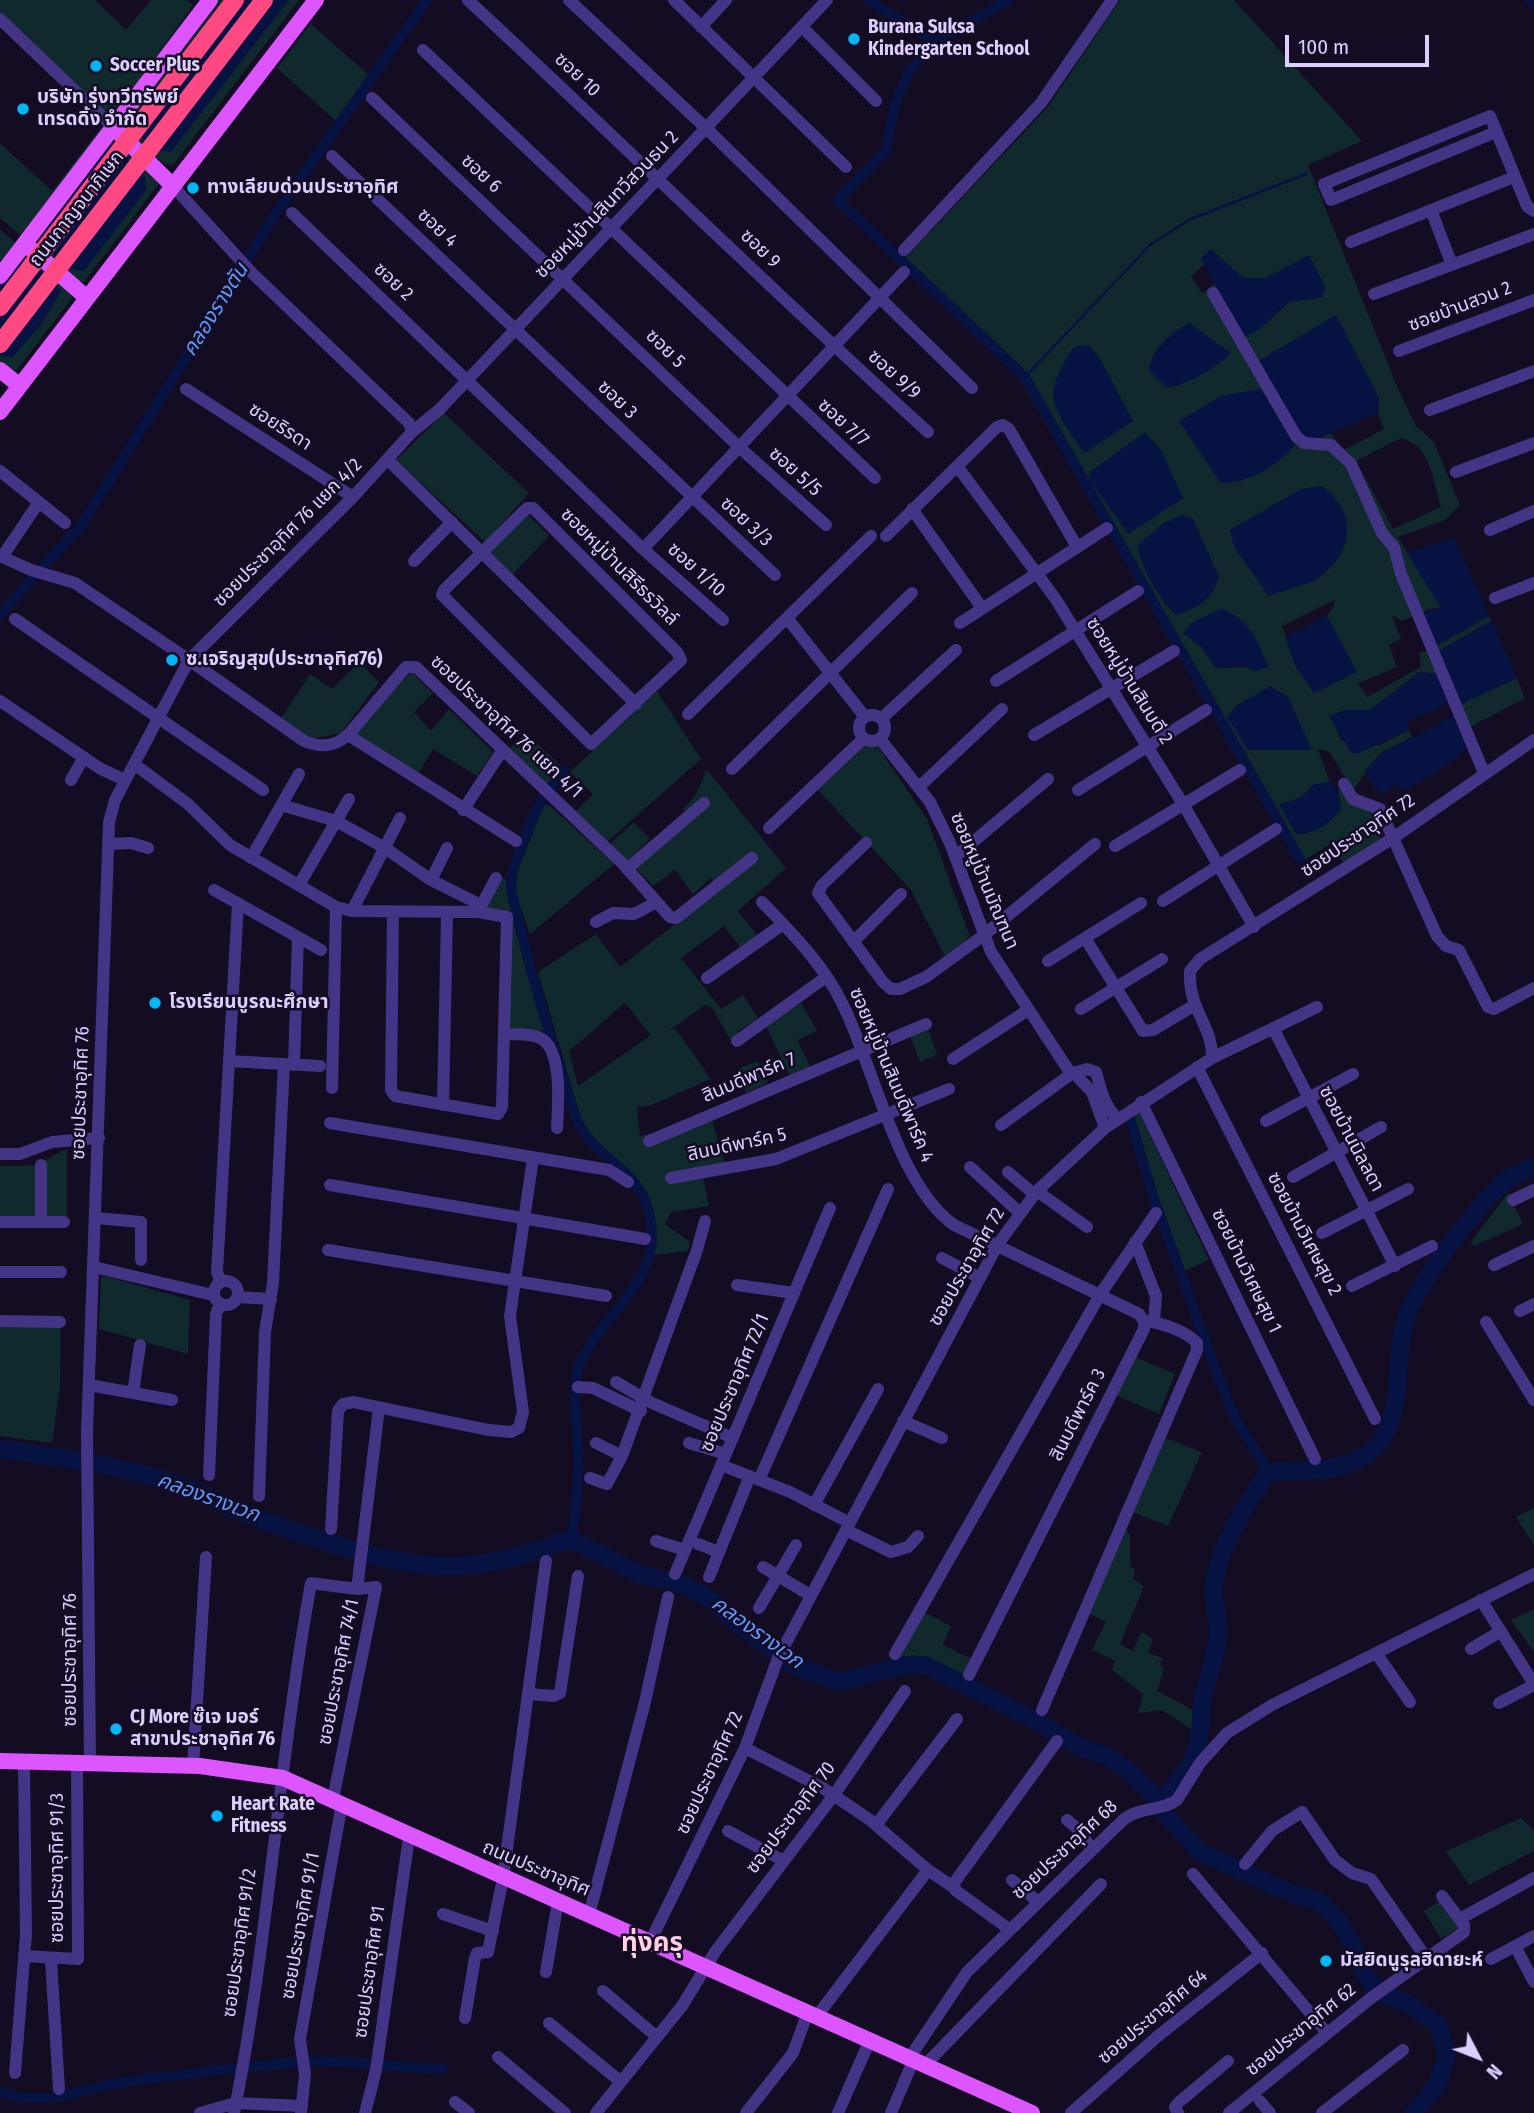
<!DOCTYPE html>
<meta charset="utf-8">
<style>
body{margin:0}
#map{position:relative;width:1534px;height:2113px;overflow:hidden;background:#140c23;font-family:"Fira Sans Condensed",sans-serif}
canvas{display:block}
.north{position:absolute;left:1443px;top:2022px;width:70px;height:70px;-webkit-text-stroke:5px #140c23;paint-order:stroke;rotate:132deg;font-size:19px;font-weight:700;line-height:28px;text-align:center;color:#dcceff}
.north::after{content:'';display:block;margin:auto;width:24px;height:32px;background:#dcceff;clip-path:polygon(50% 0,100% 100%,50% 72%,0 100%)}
.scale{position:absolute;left:1285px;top:35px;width:144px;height:32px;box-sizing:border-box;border:4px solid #dcceff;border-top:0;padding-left:9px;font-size:21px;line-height:24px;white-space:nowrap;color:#dcceff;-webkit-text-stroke:5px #140c23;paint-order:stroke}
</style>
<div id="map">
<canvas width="1534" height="2113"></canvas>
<div class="north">N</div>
<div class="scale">100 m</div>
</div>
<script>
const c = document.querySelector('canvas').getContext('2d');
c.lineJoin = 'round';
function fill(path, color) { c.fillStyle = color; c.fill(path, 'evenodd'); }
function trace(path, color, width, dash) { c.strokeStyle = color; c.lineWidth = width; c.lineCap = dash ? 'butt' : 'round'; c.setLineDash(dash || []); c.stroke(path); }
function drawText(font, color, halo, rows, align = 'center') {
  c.font = font + ' "Fira Sans Condensed","Noto Sans Thai",sans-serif'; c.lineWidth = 5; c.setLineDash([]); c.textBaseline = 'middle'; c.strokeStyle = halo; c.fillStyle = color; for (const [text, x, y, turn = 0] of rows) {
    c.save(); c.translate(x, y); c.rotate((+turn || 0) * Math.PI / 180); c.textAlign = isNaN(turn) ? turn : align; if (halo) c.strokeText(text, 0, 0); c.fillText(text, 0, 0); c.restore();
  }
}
fill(new Path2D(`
 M0,0H95L126,30L151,0H187L193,5L126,99L106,117L0,14Z
 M218,0H299L172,166L163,163L123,129V124Z
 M1120,0H1234L1362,141L1308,165L1398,389L1416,426L1434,442L1460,505L1445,520L1398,537L1442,608L1429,609L1402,621L1391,614L1401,639L1389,645L1397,667L1358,683L1367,697L1421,667L1419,652L1429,651L1437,674L1419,672L1370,710H1345L1334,724L1341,740L1380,745L1409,730L1412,737L1379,754L1351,793L1389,820L1377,829L1382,840L1343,863L1333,842L1300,863L1018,376L1024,370L905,258L1047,108ZM1211,250L1243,278H1266L1309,256L1322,297L1289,302L1257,331L1244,337L1215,284L1202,293L1191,276L1205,264ZM1379,397L1378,413L1384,429L1344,450L1330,433L1315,440ZM1401,438C1431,445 1433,481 1441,507L1393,529L1356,461ZM1334,600L1335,603L1327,616L1356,672L1297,669L1282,626ZM1202,648L1268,666L1216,668ZM1288,697L1311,750H1248ZM1318,749L1330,752L1347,781L1338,789L1341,809L1279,805L1302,797L1313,785L1330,782Z
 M311,24L369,75L336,121L277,68Z
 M100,129L161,181L84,282L78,283L0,218V143L52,191Z
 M0,229L70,291L72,298L17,370L10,371L0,364Z
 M444,413L529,493L485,542L396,460Z
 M526,513L549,536L510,577L485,552Z
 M1489,616L1491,621L1437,652L1434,647Z
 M359,662L379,682L341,733L310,739L281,718L310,674L332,689Z
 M411,672L433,693L414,712L431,731L449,709L493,752L477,776L433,749L417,776L354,733Z
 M1517,678L1525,698L1468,728L1459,705Z
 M657,691L701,759L607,842L576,811L593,794L570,772Z
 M526,733L564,769L547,787L507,750Z
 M862,745L878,747L927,819L970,937L945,956L911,890L818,790Z
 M707,770L786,868L738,911L757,935L740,947L724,926L681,958L721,1009L743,995L758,1018L737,1032L744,1041L734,1046L712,1008L705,1005L668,1031L675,1028L711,1079L649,1106L637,1107L640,1136L712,1120L725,1165L703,1178L709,1206L671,1212L665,1224L690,1242L688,1251L654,1255L652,1213L647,1192L583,1126L538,972L596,934L620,967L719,890L711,878L693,894L675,870L653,886L635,867L690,822L683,809L695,796ZM625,1003L651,1035L578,1086L569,1051Z
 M544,804L550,806L614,864L530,934L514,889L515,878Z
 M634,822L650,839L627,861L610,844Z
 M500,876L507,880L512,908L548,1031L507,1030L510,923L485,909Z
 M801,1003L817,1031L797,1040L810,1066L790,1076L766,1026Z
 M928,1028L937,1055L920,1062L910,1036Z
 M758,1061L768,1083L746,1093L738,1069Z
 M1138,1110L1209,1260L1184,1271L1127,1117Z
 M67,1149V1219L0,1217V1166L35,1165Z
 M1508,1193L1523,1224L1474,1246L1471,1242Z
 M101,1275L190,1300L188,1354L99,1329Z
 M0,1316H61L60,1386L52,1443L0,1436Z
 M1133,1356L1175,1374L1159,1414L1113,1394Z
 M1164,1437L1202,1452L1168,1526L1132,1512Z
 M1534,1508V1545L1516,1517Z
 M1126,1529L1130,1535V1566L1135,1569L1133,1579L1144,1586L1120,1644L1133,1651L1141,1632L1153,1639L1148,1653L1163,1658L1160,1665L1164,1669L1157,1691L1197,1712L1193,1730L1162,1710L1138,1713L1143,1694L1112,1670L1115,1661L1092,1650L1106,1622L1090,1614Z
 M1534,1609V1652L1511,1620Z
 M922,1611L951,1626L943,1645L971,1659L964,1677L914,1655L894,1661Z
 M1521,1818L1534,1830V1851L1469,1885L1446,1851Z
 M1446,1897L1466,1923L1441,1939L1424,1911Z`), '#0f292d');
fill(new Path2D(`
 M226,0H289L171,152L158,150L140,136Z
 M114,146L145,176L146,190L84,271C54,269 52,254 46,228L67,203L68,185L102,147Z
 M1211,249L1243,278H1266L1309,255L1325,287L1322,297L1289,302L1257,331L1244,337L1201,258Z
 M26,262L43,272L61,291L43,322L13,357L0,356V277L13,265Z
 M1336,315L1379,398L1378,413L1315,440L1299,434L1258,361Z
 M1189,323L1231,353C1212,370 1193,382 1167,388L1149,370C1153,347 1170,334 1189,323Z
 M1089,345L1100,359L1133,421L1084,453C1053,406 1039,399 1074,347Z
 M1261,389L1295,445C1276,467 1250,483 1221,483L1179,421L1221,396Z
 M1145,432L1161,450L1183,498L1128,534L1089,479L1090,472Z
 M1322,486C1355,511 1355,546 1325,573C1312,585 1285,589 1269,596L1234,547L1230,530L1301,489Z
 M1182,515L1193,519L1219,577C1211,601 1199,607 1176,615C1157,597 1143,570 1137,546L1162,524Z
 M1454,538L1489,616L1434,647L1421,613L1441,608L1407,553Z
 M1221,609C1250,620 1257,639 1268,666L1255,672L1244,666L1216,668L1202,648L1183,633L1191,623Z
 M1327,616L1357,672L1314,693L1297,669L1285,637Z
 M1491,621L1517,678L1459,705L1437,652Z
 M1419,672L1437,674L1448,703L1407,722L1409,730L1356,754L1350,751L1329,716L1345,710H1371Z
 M1270,686L1288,697L1312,750H1248L1227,717L1236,706Z
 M1455,715L1467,739V748L1442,769L1404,791L1396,784L1382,794L1372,785L1365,770L1380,754Z
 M1330,782L1338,789L1341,809C1329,824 1316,834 1296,834L1279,805L1302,797L1313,785Z`), '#061242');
trace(new Path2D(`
 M1025,377L1151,244L1191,219L1306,174`), '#061242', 2.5);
trace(new Path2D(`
 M869,0L936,43
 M1007,0L936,43L909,71L895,105L886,151L838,200L1025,377L1300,859
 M1530,0L1534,4
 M0,615L83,523L276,213L427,0
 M552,786L564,771
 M543,799C533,813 512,867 511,883C510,903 570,1110 581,1128C607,1168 642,1168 651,1223C661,1285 595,1317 578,1370C572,1390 576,1408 577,1428C580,1465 578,1502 571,1539
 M1130,1118L1152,1193L1216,1371L1236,1420L1269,1472
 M0,2091C46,2110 85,2087 130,2081C183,2074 236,2068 289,2063C341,2058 391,2068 443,2069`), '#061242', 10);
trace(new Path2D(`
 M0,1449C62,1457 123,1466 183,1486C203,1493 221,1505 241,1512C306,1536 405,1574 474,1565C507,1561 539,1550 571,1539L641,1575L682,1584L712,1600L734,1621L794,1665L839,1682L906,1665H925L1036,1721L1080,1747L1107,1756L1126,1769L1158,1800L1164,1813L1200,1852L1293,1894L1320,1902L1337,1920L1351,1941L1367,1978L1379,1992L1407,2003L1438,2025L1447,2055L1437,2086L1413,2113
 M1158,1800C1175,1791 1193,1763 1198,1745C1202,1728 1200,1709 1204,1692C1210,1672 1216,1656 1218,1635C1219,1619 1213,1603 1214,1588C1216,1552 1248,1501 1268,1472C1303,1470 1353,1475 1378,1444C1404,1411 1395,1367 1403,1330C1410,1291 1475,1207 1505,1181C1513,1175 1525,1171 1534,1167`), '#061242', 18);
trace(new Path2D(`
 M468,0C622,143 772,291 928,432
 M569,0L706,128L972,388
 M674,0L846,167
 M0,19L113,127
 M701,27L726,0
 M802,27L876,101
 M423,50L875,478
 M372,98L739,447L826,525
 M1496,132L1331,200L1324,184L1490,116L1527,206L1534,211
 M332,156L775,575
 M173,186L251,272L409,423L412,432
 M1431,210L1452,265
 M292,213L643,549L723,620
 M1351,242L1514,177
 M904,250L1041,103L1112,0
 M1213,293L1296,436L1304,443L1331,445L1351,464L1382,533L1394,547L1401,574L1484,773
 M1374,294L1534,234
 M1399,351L1534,300
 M186,389L353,497
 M1430,410L1534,371
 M388,460L636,704
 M957,466L1055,598L1183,804L1254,927
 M0,471L65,523
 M1456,472L1534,443
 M527,508H533L677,652L681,660L591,744L442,595L444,590Z
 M912,509L982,608
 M1490,530L1534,511
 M886,536L997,427L1003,425L1009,429L1077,547
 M643,549L904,272
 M0,556L31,570L75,583L189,660L115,800L109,822L87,1433L90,1764
 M2,557L39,502
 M414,561L452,522
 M1495,598L1534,583
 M787,618L865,717
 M15,619L263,790
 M960,623L1107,528
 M996,681L1138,591
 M0,701L101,769L125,780
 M688,714L871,536
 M859 728a13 13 0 1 1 26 0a13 13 0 1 1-26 0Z
 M881,719L956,650
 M348,735L516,841
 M1034,735L1174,651
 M880,739L930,802L950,843L991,952L1071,1074L1001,1125
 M134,764L188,804L230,845L336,907L352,911L478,912L507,917L502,1107L498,1114L395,1096L391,1090L393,912
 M732,769L912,593
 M71,780L84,757
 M1344,784L1353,799L1380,809L1437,936L1446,946L1459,950L1488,1007L1494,1009L1534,988
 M919,787L1002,709
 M1078,790L1206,710
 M281,805L336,821L385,848L431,880L481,905
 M463,810L502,751
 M769,828L863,739
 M866,843L822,885L818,893L883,982L891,989H900L926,977L984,935L1095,844
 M108,844L131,843L148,848
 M1115,846L1240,770
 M955,857L1048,779
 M251,858L299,774
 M752,858L676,918L670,917L623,864L416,667H406L348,735C334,747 321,748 304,741L189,660L353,497L412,432L440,409L827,0
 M627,869L704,803
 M431,880L447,848
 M299,885L349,799
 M214,890L321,950
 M1163,901L1276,829
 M762,902C791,932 823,964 842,1003C874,1066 897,1185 954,1225L1139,1314L1144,1321V1329L969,1675
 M352,911L400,818
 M478,912L496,878
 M596,922L613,913L634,914L655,903
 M1085,938L1143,1031L1153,1030L1193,1006
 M853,942L901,894
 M1048,961L1141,903
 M707,978L783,924
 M1081,1009L1162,959
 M1273,1028L1395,1266
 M504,1034C516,1035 533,1033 542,1039C563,1053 558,1106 557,1128
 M737,1041L826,977
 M1212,1058L1317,1007
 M953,1059L1028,1010
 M229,1061L320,1066
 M294,1065L298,937
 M1197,1067L1375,1419
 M1073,1072L1092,1092L1105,1128
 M1071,1074L1087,1069L1096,1072C1101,1089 1103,1104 1117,1118
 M332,1088L336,907
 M1141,1102L1315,1459
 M443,1105L447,913
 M1266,1121L1353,1074
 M330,1123L609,1170L628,1182
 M649,1141L926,1024
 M0,1154H20L52,1142L99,1138
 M970,1167L1020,1213
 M1008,1172L1034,1194
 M1293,1177L1381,1127
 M671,1178L776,1159L949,1089
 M330,1185L645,1239
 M1037,1191L1087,1227
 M1513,1200L1534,1190
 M96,1218L141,1222V1260
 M0,1222H64
 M41,1222V1165
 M1322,1233L1408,1189
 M1135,1242L1156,1296L1154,1321
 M328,1250L606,1296
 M942,1258L980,1278
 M1494,1265L1534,1246
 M94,1267L213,1295
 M0,1272H61
 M214 1293a12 12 0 1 1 24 0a12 12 0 1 1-24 0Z
 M221,1282L217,1272L238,903
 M737,1285L794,1293
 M1352,1286L1432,1246
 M237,1297L271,1299
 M1520,1311L1534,1304
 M0,1321L60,1322
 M1486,1322L1534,1400
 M616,1382L652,1403L733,1438
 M89,1385L172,1400
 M578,1387L593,1388L641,1411
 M133,1393L140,1345
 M903,1421L942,1438
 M596,1443L622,1456
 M689,1443L726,1454
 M721,1465L790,1492L850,1523
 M209,1475L216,1314L220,1304
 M590,1478L607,1484L622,1456L697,1250L705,1221
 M759,1480L888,1189
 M259,1496L265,1332L273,1283L284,1064
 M814,1505L878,1389
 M331,1529L338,1411L343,1404L354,1402L489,1430L511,1432L519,1428L523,1412L510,1316L533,1158
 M846,1530L891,1552L908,1547L918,1536
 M656,1541L685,1550
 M698,1544L719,1552
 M763,1567L810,1595
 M675,1574L830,1208
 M709,1577L750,1476
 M1481,1600L1534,1684
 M759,1608L796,1545
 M1471,1649L1501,1631
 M1376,1653L1410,1702
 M895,1654L1101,1293L1156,1213
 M529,1694L554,1696L560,1693L578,1576
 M1499,1703L1534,1685
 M1042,1710L1197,1350V1343C1186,1331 1160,1322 1144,1321
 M745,1748L823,1788L870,1820L928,1870L817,2016
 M193,1766L206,1557
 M333,1799L376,1587L357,1589L379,1408
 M1067,1820L1079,1830L1092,1850
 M876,1825L957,1719
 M728,1831L784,1861
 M1245,1864L1272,1831L1302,1812L1335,1860L1352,1873L1371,1879L1427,1959
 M928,1870L953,1887
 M1193,1874L1327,2033
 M1012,1880L1037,1901
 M443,1914L493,1931
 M589,1915L645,1702L668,1597
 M1465,1916L1534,1878
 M1009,1929L955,1890L954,1883L1057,1741
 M650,1942L745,1748L778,1658L998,1244L1037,1191L1105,1128L1212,1058C1213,1025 1188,1011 1190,971L1200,959L1393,838L1534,740
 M1515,1946L1534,1982
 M24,1956L78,1959L77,1764
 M1491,1959L1534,1936
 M51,1960L59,2089
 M546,1972L558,1901
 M603,1991L657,2037
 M465,2018L475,1958L477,1953L488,1952L503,1878L546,1561
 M549,2023L621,2082
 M498,2057L565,2113
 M910,2057L967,1972L1123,1820C1140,1806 1163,1811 1177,1800L1200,1763L1227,1733L1272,1705L1534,1574
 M926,2064L1101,1884
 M15,2073L26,1934L24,1762
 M1260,2101L1270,2113
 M455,2102L469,2113
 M200,2113L236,2103L302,2106
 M234,2113C269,1938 279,1759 311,1583L357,1589
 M301,2113L305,2074L300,2039L342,1803
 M365,2113L376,2070L409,1837
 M596,2113L682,2006L715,1952L834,1795L905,1691
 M746,2113L793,2053L808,2012
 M838,2113L870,2040
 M891,2113L914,2059
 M1071,2113L1158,2036L1262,1953
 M1178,2113L1175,2107L1178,2103L1228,2061
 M1229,2113L1371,1998L1464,1932V1925L1442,1896
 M1322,2113L1403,2050`), '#443485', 12);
trace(new Path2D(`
 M120,134L173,186
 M31,249L87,298
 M0,276L210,0
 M0,370L20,386
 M0,412L316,0
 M0,1761L200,1766L283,1778L1032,2113`), '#dc55ff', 16);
trace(new Path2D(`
 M0,307L235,0
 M0,344L264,0`), '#ff4982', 18);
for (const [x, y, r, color] of [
 [854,39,7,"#00b6f9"],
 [96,66,7,"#00b6f9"],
 [23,109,7,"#00b6f9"],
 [193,188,7,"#00b6f9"],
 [172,660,7,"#00b6f9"],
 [155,1003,7,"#00b6f9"],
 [116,1729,7,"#00b6f9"],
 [217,1816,7,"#00b6f9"],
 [1326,1961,7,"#00b6f9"]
]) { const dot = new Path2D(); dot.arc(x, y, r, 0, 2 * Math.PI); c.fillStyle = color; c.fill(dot); trace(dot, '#140c23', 2.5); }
drawText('bold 19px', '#dcceff', '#140c23', [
 ["Burana Suksa",868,28],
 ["Kindergarten School",868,50],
 ["Soccer Plus",110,66],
 ["บริษัท รุ่งทวีทรัพย์",37,98],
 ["เทรดดิ้ง จำกัด",37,120],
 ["ทางเลียบด่วนประชาอุทิศ",207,188],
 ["ซ.เจริญสุข(ประชาอุทิศ76)",186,660],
 ["โรงเรียนบูรณะศึกษา",169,1003],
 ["CJ More ซ๊เจ มอร์",130,1718],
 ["สาขาประชาอุทิศ 76",130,1740],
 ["Heart Rate",231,1805],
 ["Fitness",231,1827],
 ["มัสยิดนูรุลฮิดายะห์",1340,1961]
], 'left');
drawText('19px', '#dcceff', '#140c23', [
 ["ซอย 10",577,75,43],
 ["ซอย 6",481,174,43],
 ["ซอยหมู่บ้านสินทวีสวนธน 2",607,205,-46],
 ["ถนนกาญจนาภิเษก",77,209,-52],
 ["ซอย 4",437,228,43],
 ["ซอย 9",760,249,44],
 ["ซอย 2",393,282,43],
 ["ซอยบ้านสวน 2",1460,307,-21],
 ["ซอย 5",665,349,44],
 ["ซอย 9/9",894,375,42],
 ["ซอย 3",617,400,44],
 ["ซอย 7/7",843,423,42],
 ["ซอยริรดา",280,427,33],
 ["ซอย 5/5",795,472,42],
 ["ซอย 3/3",746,522,43],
 ["ซอยประชาอุทิศ 76 แยก 4/2",288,533,-45],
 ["ซอยหมู่บ้านสิรีธรวิลล์",619,567,45],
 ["ซอย 1/10",696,570,42],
 ["ซอยหมู่บ้านสินบดี 2",1129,681,58],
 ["ซอยประชาอุทิศ 76 แยก 4/1",506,727,43],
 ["ซอยประชาอุทิศ 72",1358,836,-34],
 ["ซอยหมู่บ้านมัณฑนา",984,881,67],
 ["ซอยหมู่บ้านสินบดีพาร์ค 4",891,1075,67],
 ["สินบดีพาร์ค 7",749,1078,-23],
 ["ซอยประชาอุทิศ 76",81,1093,-88],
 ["ซอยบ้านนิลลดา",1351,1139,62],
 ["สินบดีพาร์ค 5",737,1145,-12],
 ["ซอยบ้านวิเศษสุข 2",1304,1234,62],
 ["ซอยประชาอุทิศ 72",967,1267,-60],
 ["ซอยบ้านวิเศษสุข 1",1246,1271,64],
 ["ซอยประชาอุทิศ 72/1",735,1383,-67],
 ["สินบดีพาร์ค 3",1078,1415,-63],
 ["ซอยประชาอุทิศ 76",71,1660,-90],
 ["ซอยประชาอุทิศ 74/1",339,1672,-79],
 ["ซอยประชาอุทิศ 72",710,1773,-65],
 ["ซอยประชาอุทิศ 70",791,1818,-53],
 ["ซอยประชาอุทิศ 68",1065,1850,-43],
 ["ซอยประชาอุทิศ 91/3",58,1868,-90],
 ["ถนนประชาอุทิศ",536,1869,23],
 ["ซอยประชาอุทิศ 91/1",301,1926,-80],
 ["ซอยประชาอุทิศ 91/2",240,1943,-82],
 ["ซอยประชาอุทิศ 91",370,1972,-82],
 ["ซอยประชาอุทิศ 64",1153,2017,-40],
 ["ซอยประชาอุทิศ 62",1301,2030,-39]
]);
drawText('italic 21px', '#5c98ff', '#140c23', [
 ["คลองรางตัน",216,310,-58],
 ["คลองรางเวก",208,1498,20],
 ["คลองรางเวก",757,1633,36]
]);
drawText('bold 26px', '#ffd0e6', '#140c23', [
 ["ทุ่งครุ",652,1944]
]);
</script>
